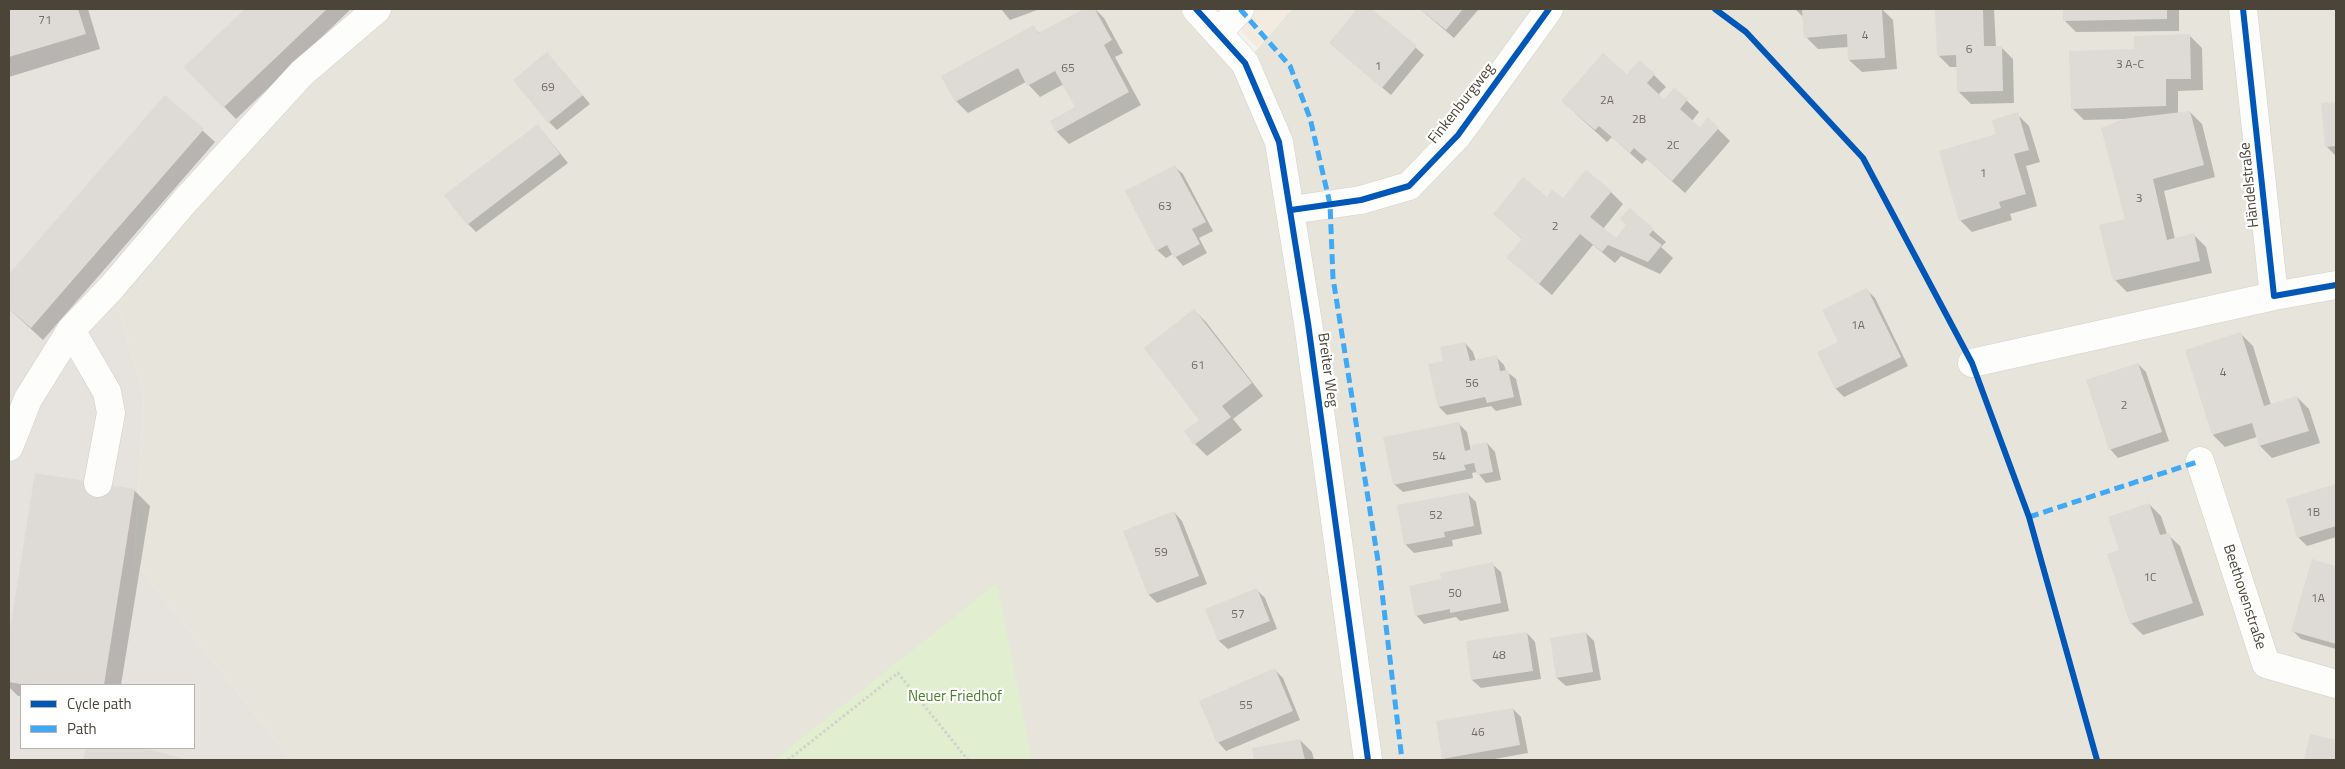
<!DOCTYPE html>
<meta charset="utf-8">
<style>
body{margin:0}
#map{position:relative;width:2345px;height:769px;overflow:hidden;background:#f4f2ee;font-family:"Titillium Web",sans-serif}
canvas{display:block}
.frame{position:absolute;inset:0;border:10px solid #4b4439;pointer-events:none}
.legend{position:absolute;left:20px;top:684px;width:175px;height:65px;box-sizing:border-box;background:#fff;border:1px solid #b7b4b0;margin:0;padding:6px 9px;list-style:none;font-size:15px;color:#4b4439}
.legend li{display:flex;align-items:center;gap:10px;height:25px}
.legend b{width:25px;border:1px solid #b7b4b0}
</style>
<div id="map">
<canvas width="2345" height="769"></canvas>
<div class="frame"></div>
<ul class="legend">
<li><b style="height:6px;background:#0057b8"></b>Cycle path</li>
<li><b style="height:6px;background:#3fa9f5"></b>Path</li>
</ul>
</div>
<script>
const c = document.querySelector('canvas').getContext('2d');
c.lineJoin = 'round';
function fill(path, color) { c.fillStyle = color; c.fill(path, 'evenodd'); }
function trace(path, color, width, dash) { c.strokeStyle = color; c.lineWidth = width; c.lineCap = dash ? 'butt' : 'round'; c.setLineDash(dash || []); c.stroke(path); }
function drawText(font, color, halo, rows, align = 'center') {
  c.font = font + ' "Titillium Web",sans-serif'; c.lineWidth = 4.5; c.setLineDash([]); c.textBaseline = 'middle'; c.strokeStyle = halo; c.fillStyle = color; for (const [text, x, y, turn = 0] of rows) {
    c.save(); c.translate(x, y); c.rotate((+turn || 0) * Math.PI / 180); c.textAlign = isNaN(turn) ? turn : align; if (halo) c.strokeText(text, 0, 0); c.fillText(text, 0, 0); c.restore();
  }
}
fill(new Path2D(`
 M377,9H1196L1245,63L1292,9H2336V760H291L134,561L144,396L112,287Z`), '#e7e4dc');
fill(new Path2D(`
 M1222,9H1292L1257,48Z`), '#f3ebdf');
fill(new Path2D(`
 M9,9H377L112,287L144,396L134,561L291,760H9ZM21,685H194V748H21Z`), '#e6e2de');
fill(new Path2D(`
 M997,583L1032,760H774Z`), '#e1eecf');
fill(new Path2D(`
 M9,9H88L100,49L9,77Z
 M247,9H351L236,119L185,67Z
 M1001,9H1040L1010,20Z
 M1086,9H1095L1104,18L1123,53L1115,57L1141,105L1069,144L1057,132L1052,121L1077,107L1064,84L1040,97L1026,82L968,113L956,101L1033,27L1040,34Z
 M1358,9H1371L1424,55L1391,95L1330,43Z
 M1420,9H1479L1454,38Z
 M1795,9H1882L1893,20L1897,69L1862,72L1849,60V47L1818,49L1806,37L1804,18Z
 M1937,9H1994L1996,47H2001L2013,59L2014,103L1971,104L1959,92L1958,67H1950L1938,55Z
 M2064,9H2179V31L2076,32L2064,20Z
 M2190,36L2202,48L2203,90L2178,91V114L2190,112L2202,124L2215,177L2164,191L2175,239L2194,235L2206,247L2212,273L2127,292L2115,280L2126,220L2124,119L2084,120L2072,108L2136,50Z
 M547,53L590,104L557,130L549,122Z
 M1654,75L1666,87L1658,95L1664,101L1674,89L1699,112L1692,121L1700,128L1708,119L1730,141L1685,193L1647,159L1642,164L1612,137L1607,142L1575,113L1628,76Z
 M165,96L215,142L43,340L9,309V276Z
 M2336,103V155H2335L2326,146L2322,105Z
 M2017,114L2029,126L2040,162L2026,166L2037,206L2010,214L2012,220L1972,232L1960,220L1998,135Z
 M538,126L568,163L476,232L468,224Z
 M1174,166L1183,174L1213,231L1199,238L1207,253L1183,266L1173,254L1166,258L1157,250Z
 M1611,192L1623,204L1603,229L1616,239L1627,225L1630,210L1666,242L1661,247L1673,258L1660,274L1621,256L1615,263L1593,245L1552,295L1508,258L1523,240L1494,214L1547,198L1563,200Z
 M1866,289L1875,298L1908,366L1844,397L1836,389L1819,353L1839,343Z
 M1194,310L1206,322L1263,396L1233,419L1242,430L1207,456L1195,444L1201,420Z
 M2241,334L2253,346L2271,405L2297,397L2309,409L2320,443L2272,458L2260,446L2257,437L2225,447L2213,435Z
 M1465,343L1473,352L1476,361L1496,357L1504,365L1506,371L1516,379L1522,405L1496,411L1491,406L1447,415L1439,407L1444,362Z
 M2138,364L2146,372L2169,441L2118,458L2110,449Z
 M1458,423L1467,432L1471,451L1487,443L1495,452L1501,480L1486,483L1477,472L1472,473L1473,478L1403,492L1394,484Z
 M36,474L135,491L150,506L121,685H21V696H18L9,687V642Z
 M2336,485V537L2307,546L2298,537L2287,500Z
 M1468,494L1476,502L1482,534L1452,540L1453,546L1414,553L1405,544Z
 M2149,504L2161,516L2167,534L2180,546L2204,615L2143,635L2131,623L2120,550Z
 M1174,512L1182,521L1207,584L1157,603L1149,595L1125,532Z
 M2313,561L2336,567V649L2301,639L2293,631Z
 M1492,564L1501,572L1509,611L1460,621L1456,617L1424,624L1416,615L1442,580Z
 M1257,590L1265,598L1277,629L1228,649L1219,641L1207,609Z
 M1527,633L1535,642L1541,679L1481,688L1472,680Z
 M1586,633L1594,641L1601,680L1566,686L1557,678L1551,639Z
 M1275,670L1283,678L1300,720L1226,751L1218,742Z
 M1513,709L1521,717L1528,753L1489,760H1446L1444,758Z
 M1300,740L1312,752L1314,760H1256L1253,749Z
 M88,748H140L186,760H84Z`), '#0003');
fill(new Path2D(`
 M9,9H78L86,34L9,57Z
 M245,9H327L223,108L184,67Z
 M1084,9H1095L1112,40L1104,45L1129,92L1056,132L1050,121L1075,107L1055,71L1027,86L1018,68L955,102L941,76L1034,25L1038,33Z
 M1357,9H1372L1417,46L1382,88L1329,43Z
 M1420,9H1463L1446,30Z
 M1802,9H1882L1885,58L1848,60L1847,34L1804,38Z
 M1935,9H1983L1984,46H2002L2003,91L1957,92L1956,55L1937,56Z
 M2063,9H2167V19L2063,21Z
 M2190,34L2191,79H2166V106L2071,109L2069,51L2134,49V36Z
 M547,52L583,95L548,123L513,80Z
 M1603,53L1627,74L1640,60L1655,74L1647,83L1664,99L1674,88L1688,99L1680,109L1700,127L1708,117L1719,128L1672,181L1634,148L1630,153L1599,126L1595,130L1561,101Z
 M165,95L204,129L31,328L9,309V274Z
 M2336,102V146L2325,147L2321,103Z
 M2190,111L2204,165L2153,179L2167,240L2194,233L2200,261L2113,281L2099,225L2125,219L2101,128L2123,119Z
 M2018,112L2029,150L2014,154L2026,194L1999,202L2001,208L1959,221L1939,151L1996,134L1992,120Z
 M538,124L560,154L467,225L444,195Z
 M1175,165L1206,222L1192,229L1200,244L1174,258L1167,245L1156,251L1125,191Z
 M1586,170L1612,191L1590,217L1616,238L1626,225L1620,219L1630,208L1654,229L1649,235L1662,245L1648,262L1608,245L1602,252L1580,234L1539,284L1506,258L1522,239L1493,214L1523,177L1547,197L1552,190L1563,198Z
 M1867,288L1901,357L1835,389L1817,352L1838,342L1822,310Z
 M1194,309L1252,383L1222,406L1231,417L1194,445L1184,431L1199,420L1144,348Z
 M2241,332L2264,406L2297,396L2309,431L2259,446L2252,423L2212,435L2185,350Z
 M1465,342L1470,361L1497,355L1500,371L1508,370L1514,397L1487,403L1485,397L1438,407L1428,364L1443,361L1440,347Z
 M2138,363L2162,432L2109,450L2086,380Z
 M1459,422L1465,451L1472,449L1471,445L1487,442L1493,472L1477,475L1474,463L1464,465L1466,470L1393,485L1383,437Z
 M35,473L135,489L104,685H26L9,682V635Z
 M2336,484V526L2297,538L2286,499Z
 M1468,492L1474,526L1444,532L1445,537L1404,545L1397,505Z
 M2149,503L2160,535L2169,533L2193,603L2130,624L2107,554L2119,550L2108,517Z
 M1174,511L1199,576L1148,595L1123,531Z
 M2312,559L2336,566V644L2291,631Z
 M1493,562L1501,603L1450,613V609L1415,616L1409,586L1441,579L1440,573Z
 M1257,588L1270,621L1218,641L1205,609Z
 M1527,632L1533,671L1471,680L1466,641Z
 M1586,632L1593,672L1556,678L1550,638Z
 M1275,668L1293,711L1217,743L1199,701Z
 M1513,708L1520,745L1442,759L1436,721Z
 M2310,734L2336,740V760H2304Z
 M1300,739L1305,760H1254L1252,748Z
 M86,748H145L188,760H83Z`), '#dedbd6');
const minor = new Path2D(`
 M1196,9L1245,63L1279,142L1308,323L1368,760
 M2243,9L2274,296L2336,285
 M1218,33L1240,9
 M1291,210L1361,200L1409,186L1458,135L1549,9
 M71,330L107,392L111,413L98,483
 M1972,363L2274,296
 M9,447L28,399L71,330L112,287L185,201L302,73L377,9
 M2200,461L2266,664L2336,684`);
trace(minor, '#d2d0cb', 29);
trace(new Path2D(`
 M788,760L898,673L968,760`), '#d3d2cc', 3, [2.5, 2.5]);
trace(minor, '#fdfdfc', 28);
trace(new Path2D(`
 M1240,9L1290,66L1310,118L1330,204L1333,278L1379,567L1402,760
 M2029,517L2200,461`), '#3fa9f5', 5, [10, 5]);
trace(new Path2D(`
 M1196,9L1245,63L1279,142L1308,323L1368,760
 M1715,9L1746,32L1863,158L1972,363L2029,517L2097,760
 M2243,9L2274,296L2336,285
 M1291,210L1361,200L1409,186L1458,135L1549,9`), '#0057b8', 6);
drawText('12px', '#706a61', null, [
 ["71",45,21],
 ["4",1865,36],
 ["6",1969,50],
 ["3 A-C",2130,65],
 ["1",1378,67],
 ["65",1068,69],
 ["69",548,88],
 ["2A",1607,101],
 ["2B",1639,120],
 ["2C",1673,146],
 ["1",1983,174],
 ["3",2139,199],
 ["63",1165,207],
 ["2",1555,227],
 ["1A",1858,326],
 ["61",1198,366],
 ["4",2223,373],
 ["56",1472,384],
 ["2",2124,406],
 ["54",1439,457],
 ["1B",2313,513],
 ["52",1436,516],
 ["59",1161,553],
 ["1C",2150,578],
 ["50",1455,594],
 ["1A",2318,599],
 ["57",1238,615],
 ["48",1499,656],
 ["55",1246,706],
 ["46",1478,733]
]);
drawText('15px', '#4b4439', '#fff', [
 ["Finkenburgweg",1462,104,-52],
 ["Händelstraße",2250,185,-96],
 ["Breiter Weg",1327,370,82],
 ["Beethovenstraße",2244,597,72]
]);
drawText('15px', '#4a7f2a', '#fff', [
 ["Neuer Friedhof",955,697]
]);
</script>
